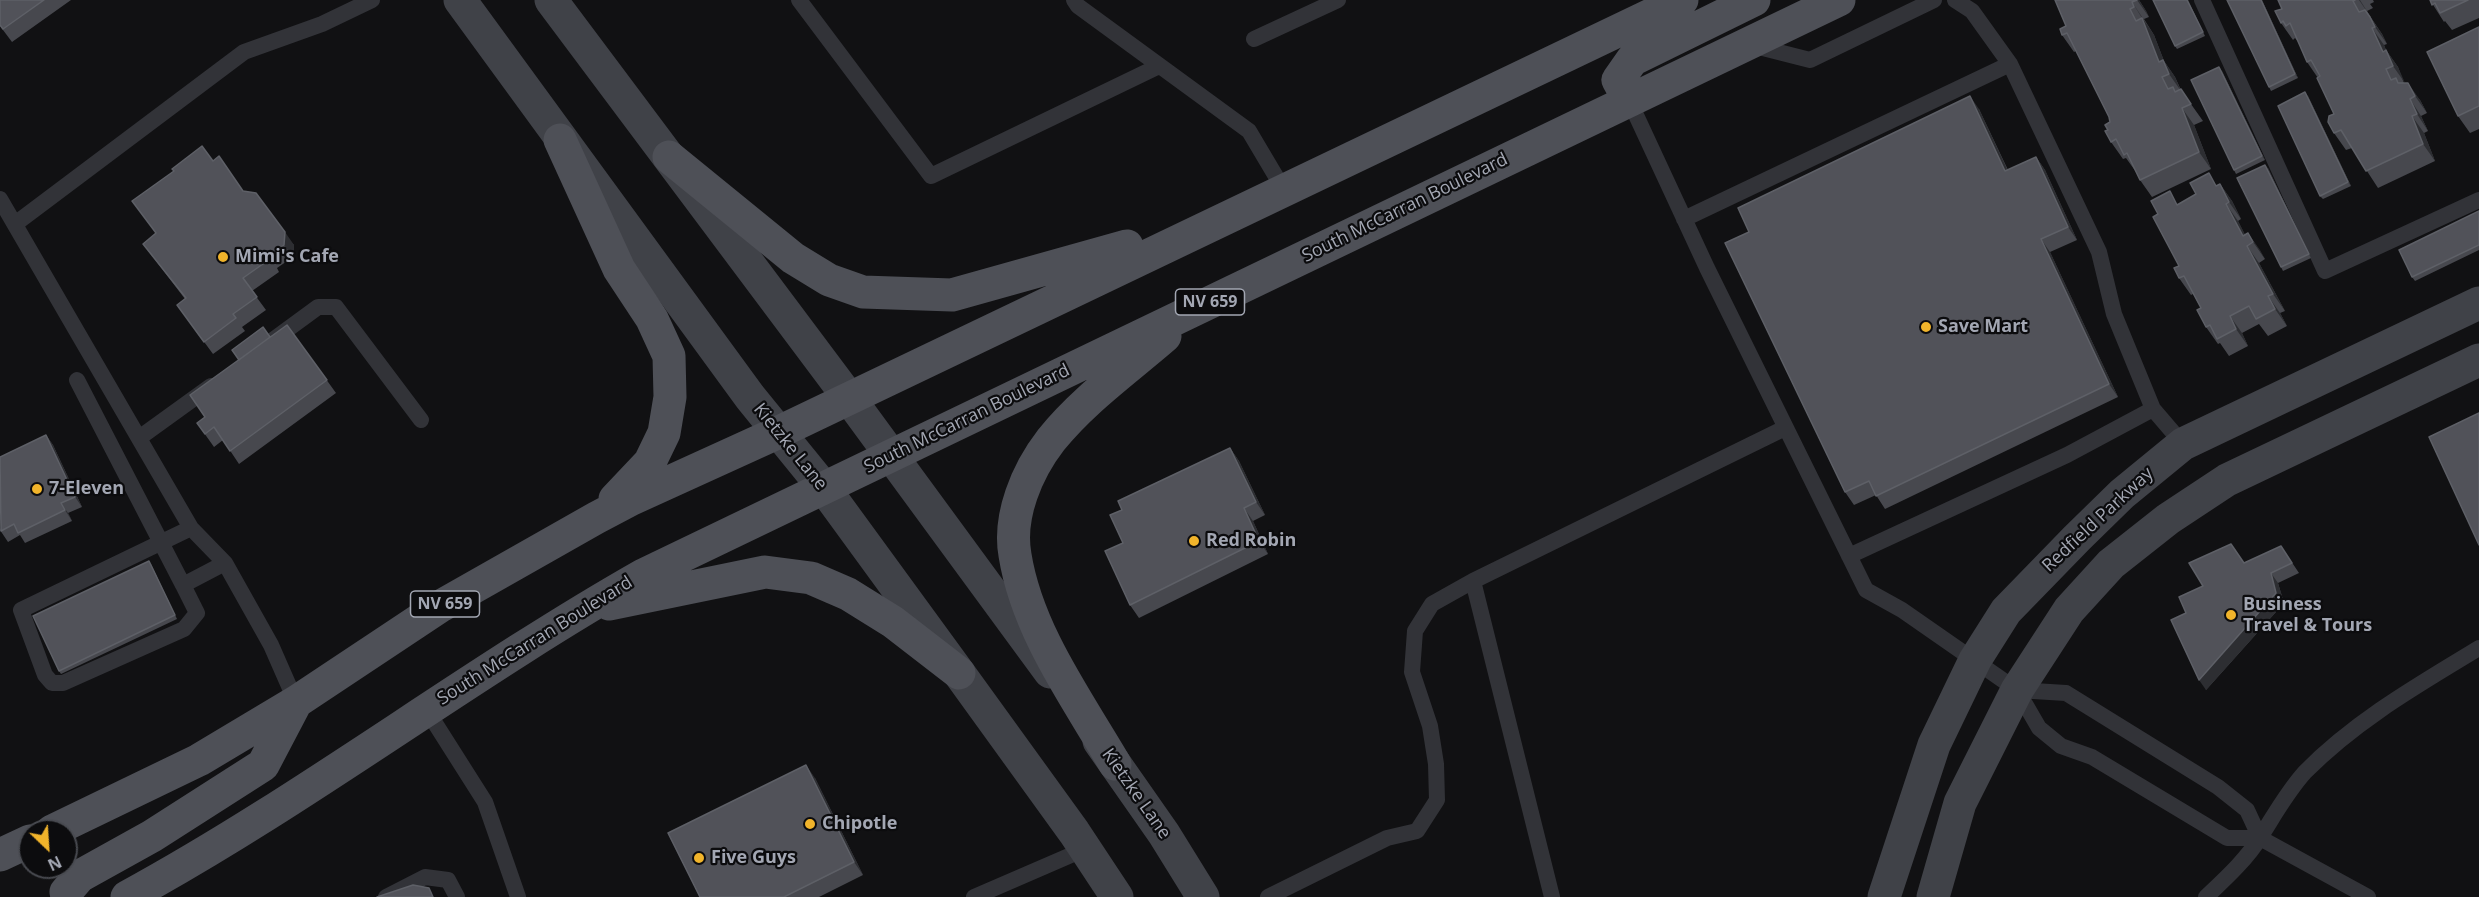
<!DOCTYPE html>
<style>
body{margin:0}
#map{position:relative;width:2479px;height:897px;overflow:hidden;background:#111113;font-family:"Open Sans",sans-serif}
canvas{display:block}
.north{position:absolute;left:18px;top:819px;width:60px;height:60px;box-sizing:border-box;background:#0c0c0e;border:2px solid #484a50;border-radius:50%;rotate:155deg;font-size:16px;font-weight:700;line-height:24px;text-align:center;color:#a3a7b3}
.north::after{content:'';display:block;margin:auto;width:21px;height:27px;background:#f1b42b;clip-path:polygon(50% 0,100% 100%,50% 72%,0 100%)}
</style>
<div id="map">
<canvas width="2479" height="897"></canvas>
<div class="north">N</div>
</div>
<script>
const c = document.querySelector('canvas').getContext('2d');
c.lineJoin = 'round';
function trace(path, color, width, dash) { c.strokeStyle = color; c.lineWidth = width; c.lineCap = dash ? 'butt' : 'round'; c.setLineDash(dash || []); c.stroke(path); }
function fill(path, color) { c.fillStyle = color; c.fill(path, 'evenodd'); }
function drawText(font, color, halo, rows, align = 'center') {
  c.font = font + ' "Open Sans",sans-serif'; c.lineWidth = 4.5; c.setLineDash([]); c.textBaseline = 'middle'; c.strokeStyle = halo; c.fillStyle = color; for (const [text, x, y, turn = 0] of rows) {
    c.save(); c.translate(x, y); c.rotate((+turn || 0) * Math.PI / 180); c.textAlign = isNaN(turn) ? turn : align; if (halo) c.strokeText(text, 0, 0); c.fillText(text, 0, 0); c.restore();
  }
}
trace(new Path2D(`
 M799,0L931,176L1159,66
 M1074,0L1078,6L1249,131L1284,190
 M1955,0L1972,11L2010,64L2099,252L2114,314L2153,409
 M2202,0L2325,271L2479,200
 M1254,39L1338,0
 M1751,45L1810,60L1934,0
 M1629,100L1707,268L1866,590L1902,610L2017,690L2039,728L2061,746L2092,757L2227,838H2260L2368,897
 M0,199L191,528L225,563L271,645L296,702
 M1684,219L2010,64
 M15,224L244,52L322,24L372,0
 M273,340L318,307H336L421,420
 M77,380L183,585L225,563
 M139,438L211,386
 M1849,556L2067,455L2153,409L2183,444
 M1473,581L1552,897
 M183,585L197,613L184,629L63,683H52L45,675L21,610L191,528
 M2017,690L2066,693L2218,787L2247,810L2260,838
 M426,709L485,802L518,897
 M386,897L425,877L448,880L457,897
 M974,897L1085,849
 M1268,897L1387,838L1417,831L1437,800L1436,764L1430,726L1412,672L1415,631L1432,604L1473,581L1785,428
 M2206,897C2225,879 2247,859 2261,836C2275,814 2287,792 2305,772C2355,721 2418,685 2479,648`), '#323338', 16);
trace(new Path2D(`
 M460,0L750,397L824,488L959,673L1074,832L1117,897
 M551,0L849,398L1050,672
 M1099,741L1164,834L1203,897
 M1884,897L1934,745L1975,660L2006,611L2077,538L2122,494L2183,444L2479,303
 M1933,897L1960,803L2017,690L2069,610L2111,564L2168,519L2227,480L2479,360`), '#404248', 33);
trace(new Path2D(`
 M1629,100L1618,80L1632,60L1754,0
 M560,140L619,269L652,319L669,356L670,397L664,433L650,462L615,499
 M669,157L793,258L829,280L863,292L952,295L1127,246
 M609,604L765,572L811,578L848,594L893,622L959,673
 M1115,764C1077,699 1027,631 1015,555C1008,516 1027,471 1051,440C1083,400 1127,369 1165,336
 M52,831L199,760L296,702L439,607L596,518L632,499L777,433L1682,0
 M0,855L30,841
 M67,897L66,892L80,876L152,836L263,765L295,704
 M127,897C305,800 467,675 643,575L1839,0`), '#4e5057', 33);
fill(new Path2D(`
 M0,0H71L12,42L0,26Z
 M2055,0H2139L2146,11L2149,17L2144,19L2154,35L2164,61L2175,77L2181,90L2203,121L2194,125L2211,169L2152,197L2140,180L2136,172L2126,158L2123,159L2111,142L2108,130L2110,122L2109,117L2076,51L2074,52L2062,35L2066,26Z
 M2188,0L2205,36L2177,49L2175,46Z
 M2227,0H2262L2298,78L2271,91Z
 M2278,0H2373L2374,2L2370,4L2373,8L2367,11L2370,16L2382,34L2387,44L2384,45L2386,50L2398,67L2404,83L2420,100L2427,113L2421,116L2428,131L2424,133L2435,161L2378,188L2352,148L2346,150L2334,133V114L2318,78L2307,62L2299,43L2295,38L2293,40L2281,23L2282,9Z
 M2430,0H2479V18L2452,30L2445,21L2444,22Z
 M2479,27V129L2470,133L2458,116Z
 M2222,71L2265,160L2236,174L2234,170Z
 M2308,96L2351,186L2323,199L2320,196Z
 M1979,109L2008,170L2036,157L2045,170L2077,240L2050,252L2118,397L1885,509L1876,495L1854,505L1845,492L1749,232Z
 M213,161L243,191L294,245L293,257L277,268L279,272L252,291L266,310L242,327L245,331L213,354L177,305L185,299L143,244L156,234Z
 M2268,168L2311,258L2283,271L2281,267Z
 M2220,184L2232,201L2241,219L2238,221L2245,235L2248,233L2265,259L2259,263L2285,311L2280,313L2287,326L2268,336L2259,324L2242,333L2248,346L2229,356L2220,343L2218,344L2206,327L2201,308L2193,294L2191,295L2179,278V204Z
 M2479,211V250L2415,281L2412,277Z
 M287,325L336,393L239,464L223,440L214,447L197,423L205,417L270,337Z
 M46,435L53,445L82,507L68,513L72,521L25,543L20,535L8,542L0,530Z
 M1230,448L1239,461L1265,515L1253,521L1268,554L1139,618L1130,605L1122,510Z
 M2281,546L2299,573L2278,583L2284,603L2206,690L2186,613L2203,586L2244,563Z
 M151,564L177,619L61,674L59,671Z
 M815,778L863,875L819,897H700Z`), '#47484e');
fill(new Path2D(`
 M2137,0H2139L2146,11L2149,17Z
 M2187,0H2188L2205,36Z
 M2261,0H2262L2298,78L2295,74Z
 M2359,0H2360L2370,16Z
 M2132,2L2154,35L2164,61L2175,77L2181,91L2169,74L2159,62L2142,18Z
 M2370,17L2382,34L2387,44L2375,27Z
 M2372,28L2384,45L2387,53L2386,50L2398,67L2405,83L2383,52Z
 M2219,67L2222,71L2265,160L2262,156Z
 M2408,83L2420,100L2427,113L2415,96Z
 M2305,92L2308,96L2351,186L2348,182Z
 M1970,96L1979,109L2014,184L2005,171Z
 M2410,99L2421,116L2428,131L2417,114Z
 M2182,108L2194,125L2211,169L2199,152Z
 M2412,116L2424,133L2435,161L2423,144Z
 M2036,157L2045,170L2077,240L2068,227Z
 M2265,165L2268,168L2311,258L2309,254Z
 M2220,184L2232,201L2241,219L2229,202Z
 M2226,204L2238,221L2250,244L2243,236Z
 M285,232L294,245L293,257L284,245Z
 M2248,233L2260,250L2265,259L2253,242Z
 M2041,239L2050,252L2118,397L2109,384Z
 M2247,246L2259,263L2285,311L2273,294Z
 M2268,296L2280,313L2287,326L2275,309Z
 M2230,316L2242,333L2248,346L2236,329Z
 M46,435L53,445L82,507L75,497Z
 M1230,448L1239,461L1265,515L1256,502Z
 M61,503L68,513L72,521L65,510Z
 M1244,508L1253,521L1268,554L1259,541Z
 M2271,573L2278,583L2284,603L2206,690L2199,680Z
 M806,765L815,778L863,875L854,862Z`), '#2d2e32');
const building = new Path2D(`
 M0,0H44L3,29L0,25Z
 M2055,0H2137L2132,2L2134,7L2130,9L2136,21L2142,18L2159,62L2163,60L2169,74L2162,77L2168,89L2173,87L2175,92L2181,89L2191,104L2182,108L2199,152L2140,180L2127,153L2124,155L2116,139L2111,142L2105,131L2108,130L2105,125L2110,122L2109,117L2067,33L2062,35L2060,29L2066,26Z
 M2153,0H2187L2203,32L2175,46Z
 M2227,0H2261L2295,74L2269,87Z
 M2278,0H2355L2353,1L2359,12L2365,10L2370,17L2375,27L2372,28L2383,52L2386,50L2393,66L2386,69L2391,80L2396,78L2398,83H2408L2415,96L2410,99L2417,114L2412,116L2423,144L2366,171L2341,130L2334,133L2328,122L2329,116L2334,114L2317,78L2320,76L2311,60L2307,62L2290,23L2286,26L2283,21L2281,23L2275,11L2282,9Z
 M2430,0H2468L2440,13L2435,3L2432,5Z
 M2479,27V106L2458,116L2427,52Z
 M2219,67L2262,156L2234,170L2191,80Z
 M2305,92L2348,182L2320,196L2278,106Z
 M1970,96L2005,171L2036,157L2068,227L2041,239L2109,384L1876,496L1869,481L1845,492L1725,243L1749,232L1738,208Z
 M202,146L213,161L219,156L243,191L256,193L285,232L284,245L268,256L270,259L243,278L257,297L233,314L236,318L204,342L177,305L186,298L143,244L156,233L132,201L174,171L172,169Z
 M2265,165L2309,254L2281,267L2237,178Z
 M2209,173L2216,186L2220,184L2229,202L2226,204L2243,236L2248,233L2253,242L2247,246L2273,294L2268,296L2275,309L2256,319L2249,306L2230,316L2236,329L2217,339L2210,325L2206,327L2197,310L2201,308L2184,276L2179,278L2174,268L2179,266L2153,217L2158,214L2151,201L2170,191L2177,205L2196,194L2190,183Z
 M2479,211V245L2412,277L2399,250Z
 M287,325L327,380L230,451L214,427L205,434L197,423L205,417L190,395Z
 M263,327L270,337L239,360L232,350Z
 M2479,413V545L2429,437Z
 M46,435L75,497L61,503L65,510L18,533L14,524L1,531L0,457Z
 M1230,448L1256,502L1244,508L1259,541L1130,605L1105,551L1123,543L1110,515L1122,510L1118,501Z
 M2231,544L2244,563L2281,546L2292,563L2271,573L2276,593L2199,680L2171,620L2186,613L2179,597L2203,586L2189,563Z
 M149,561L175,615L59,671L33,616Z
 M806,765L854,862L784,897H700L668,833Z
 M413,885L429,888L433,897H377Z`);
fill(building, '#515259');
trace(building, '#5e6067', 1.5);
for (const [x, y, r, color] of [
 [223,257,6,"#f1b42b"],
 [1926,327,6,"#f1b42b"],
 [37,489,6,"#f1b42b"],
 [1194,541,6,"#f1b42b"],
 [2231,615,6,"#f1b42b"],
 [810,824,6,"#f1b42b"],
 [699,858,6,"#f1b42b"]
]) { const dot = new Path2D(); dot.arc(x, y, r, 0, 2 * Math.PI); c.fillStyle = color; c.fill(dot); trace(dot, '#0c0c0e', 2); }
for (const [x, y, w] of [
 [1210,302,69],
 [445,604,69]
]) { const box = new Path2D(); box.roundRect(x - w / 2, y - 13, w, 26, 4.5); c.fillStyle = '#0c0c0e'; c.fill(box); trace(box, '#a3a7b3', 1.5); }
drawText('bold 16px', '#a3a7b3', null, [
 ["NV 659",1210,302],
 ["NV 659",445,604]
]);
drawText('18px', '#a3a7b3', '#0c0c0e', [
 ["South McCarran Boulevard",1405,208,-26],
 ["South McCarran Boulevard",967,419,-26],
 ["Kietzke Lane",790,447,51],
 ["Redfield Parkway",2098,520,-43],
 ["South McCarran Boulevard",535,641,-32],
 ["Kietzke Lane",1136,794,55]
]);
drawText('bold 18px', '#a3a7b3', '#0c0c0e', [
 ["Mimi's Cafe",235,257],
 ["Save Mart",1938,327],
 ["7-Eleven",49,489],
 ["Red Robin",1206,541],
 ["Business",2243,605],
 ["Travel & Tours",2243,626],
 ["Chipotle",822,824],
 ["Five Guys",711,858]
], 'left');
</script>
